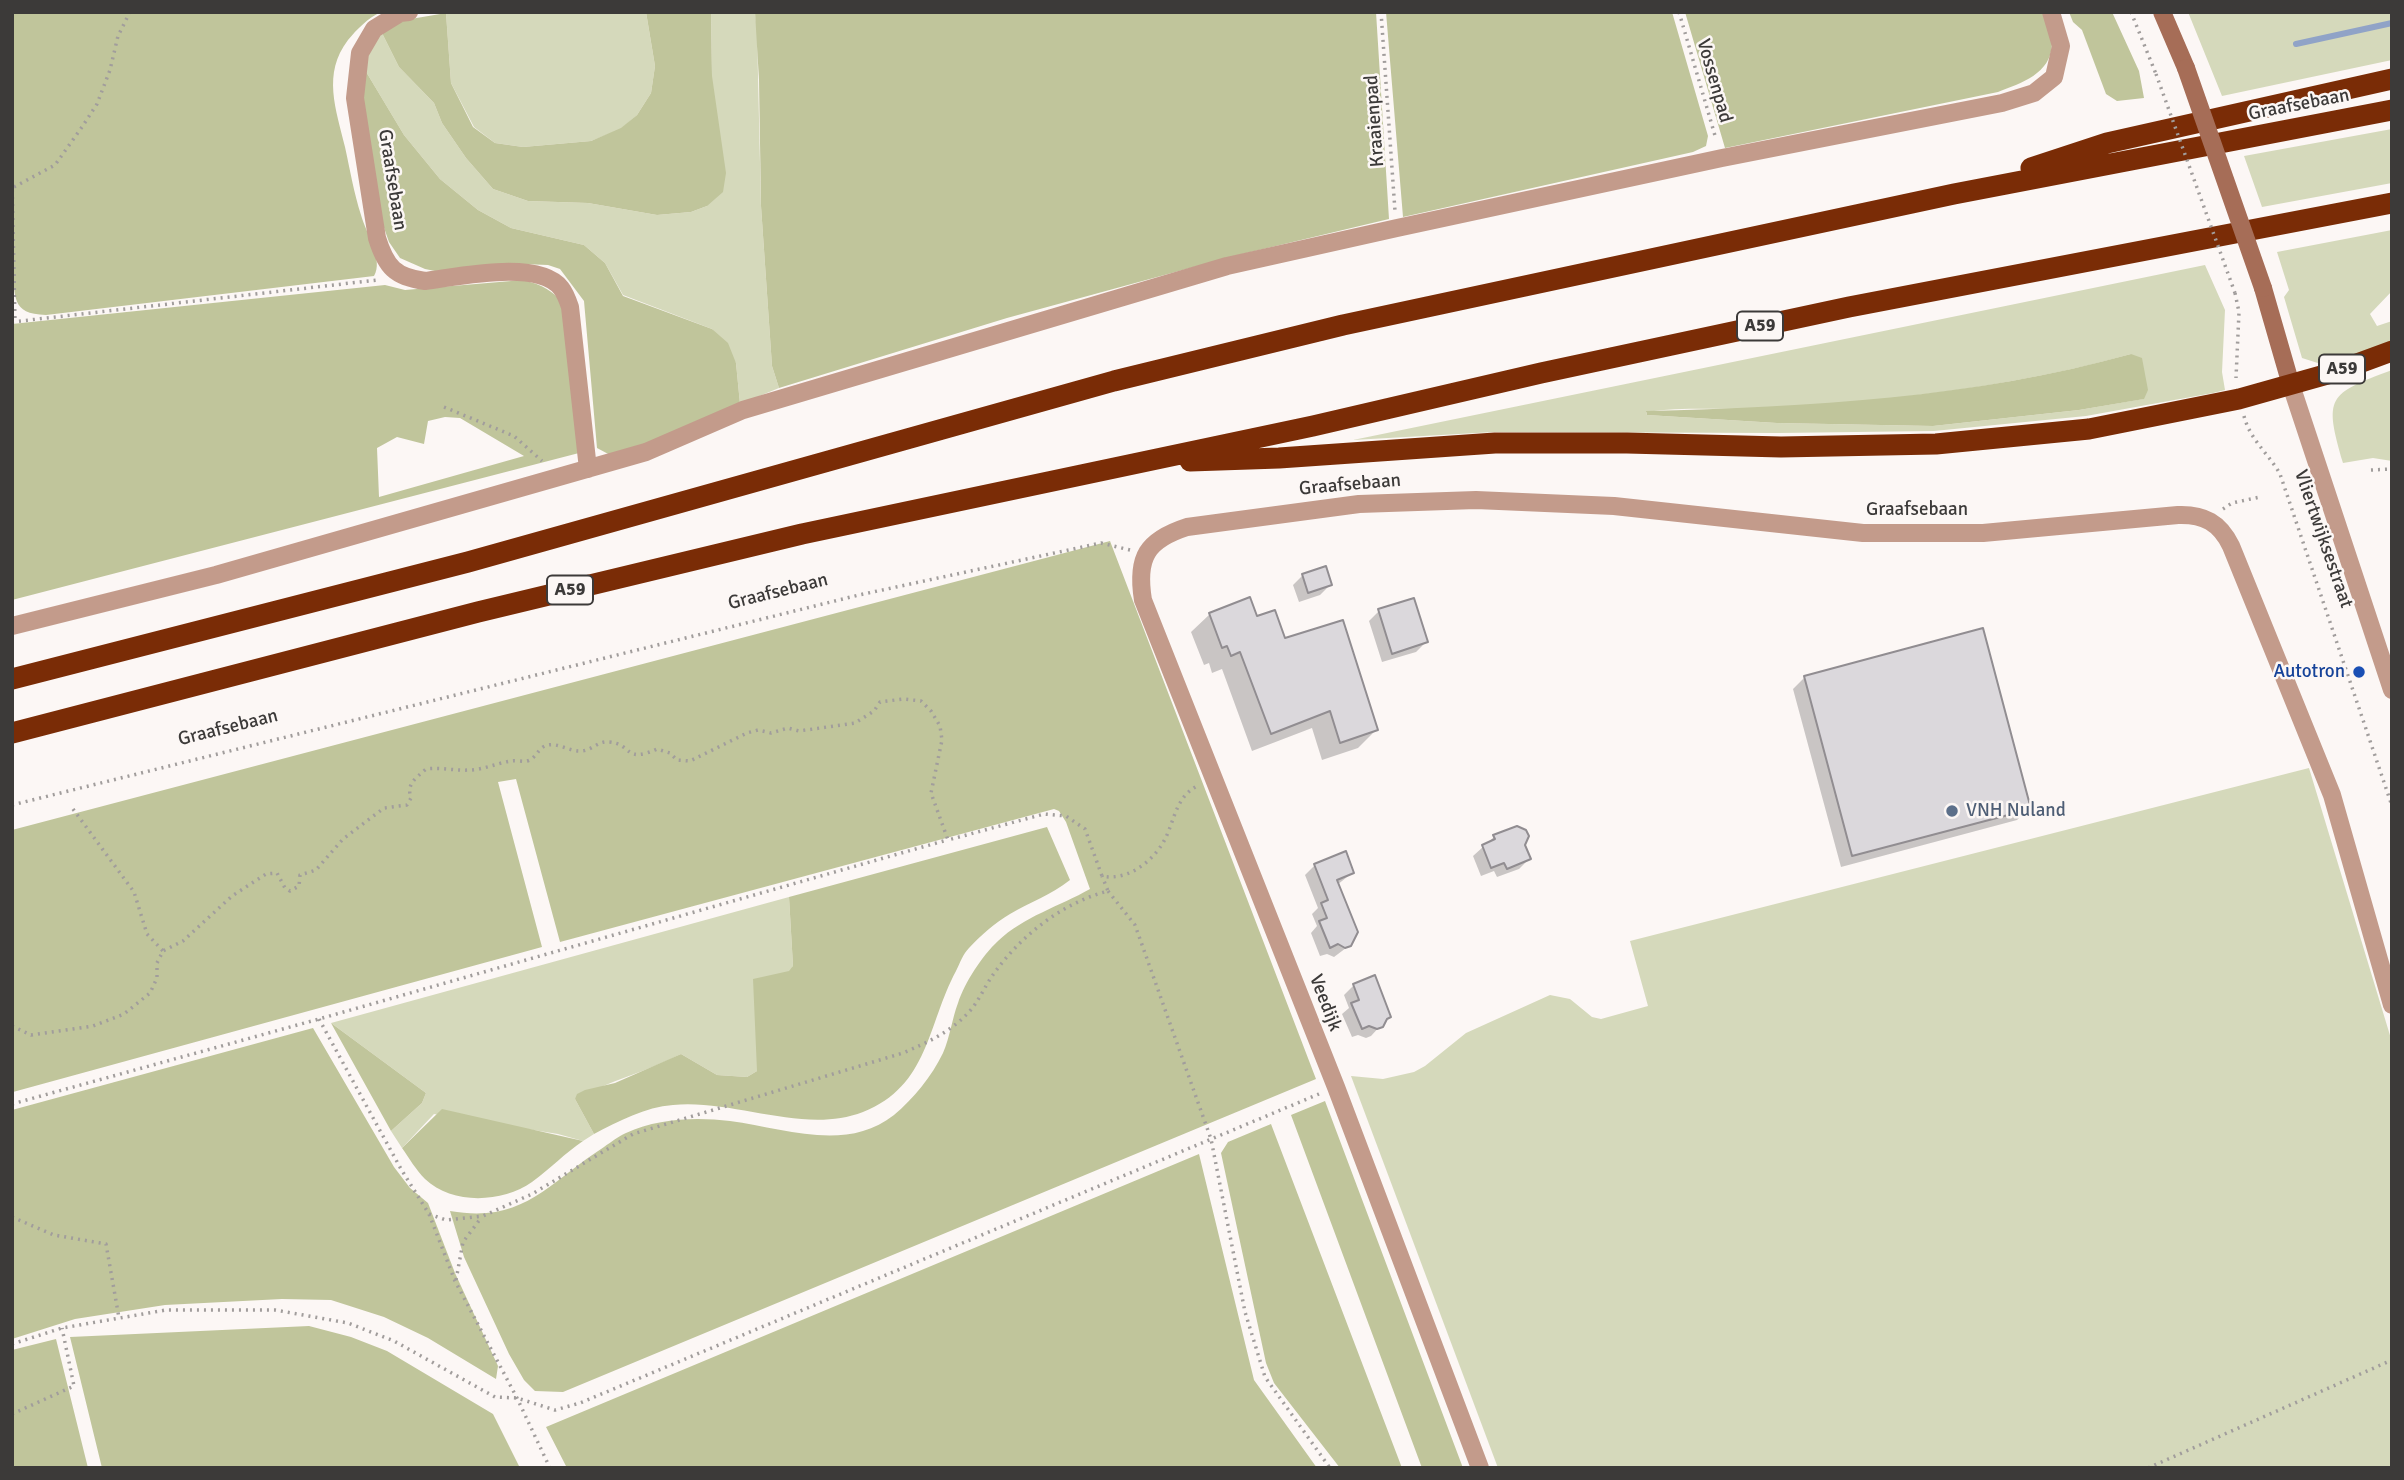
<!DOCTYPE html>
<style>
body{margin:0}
#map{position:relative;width:2404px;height:1480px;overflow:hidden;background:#fcf7f5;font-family:Signika,sans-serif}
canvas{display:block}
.frame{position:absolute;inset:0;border:14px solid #3c3a39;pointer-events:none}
</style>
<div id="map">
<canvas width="2404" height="1480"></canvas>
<div class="frame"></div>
</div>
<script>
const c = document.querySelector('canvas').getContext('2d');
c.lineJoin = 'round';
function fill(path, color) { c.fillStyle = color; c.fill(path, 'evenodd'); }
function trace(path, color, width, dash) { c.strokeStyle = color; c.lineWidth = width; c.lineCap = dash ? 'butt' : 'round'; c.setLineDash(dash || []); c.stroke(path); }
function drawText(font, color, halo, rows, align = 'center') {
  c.font = font + ' Signika,sans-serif'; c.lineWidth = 5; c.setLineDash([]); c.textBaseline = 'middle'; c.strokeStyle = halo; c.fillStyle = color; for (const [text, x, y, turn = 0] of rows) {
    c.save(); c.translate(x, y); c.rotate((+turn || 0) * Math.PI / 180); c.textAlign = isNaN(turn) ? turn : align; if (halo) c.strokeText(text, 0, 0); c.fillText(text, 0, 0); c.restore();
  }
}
fill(new Path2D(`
 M457,12H646L655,66L651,93L637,115L621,129L591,141L523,147L495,143L474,127L451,83L446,13Z
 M711,12H755L757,32L761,206L772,366L779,388L740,404L736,363L712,329L623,295L605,263L584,245L511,228L478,210L440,179L404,135L359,60L381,31L399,67L434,103L442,123L466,158L493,189L528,201L588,203L657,215L691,212L707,206L712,76Z
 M2188,12H2392V60L2222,96Z
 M2392,129V183L2262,207L2244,156Z
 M2392,230V291L2370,314L2377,326L2392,321V342L2324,365L2302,358L2284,297L2289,290L2277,252Z
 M2205,265L2225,310L2222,372L2225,390L2213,393L2086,416L1934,431L1779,433L1494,432L1353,440ZM2131,354L2143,399L2079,410L1933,426L1777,423L1647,415L1646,412C1689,406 1735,411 1779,408C1897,400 2017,386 2131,354Z
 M2392,370V461L2373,458L2343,463C2324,397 2327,394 2392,370Z
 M2309,768L2392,1042V1468H1498L1351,1076L1383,1079L1414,1072L1425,1066L1466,1033L1550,995L1570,999L1592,1017L1601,1019L1648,1006L1630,941Z
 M789,897L793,966L757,1071L747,1077L717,1075L681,1054C646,1072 609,1081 575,1099L594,1134L583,1141L558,1134L434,1114L402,1148L391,1131L422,1103L426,1093L331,1023Z`), '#d5d9bb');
fill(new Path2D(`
 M12,12H381C368,18 357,29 348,40C322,74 336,109 345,147C350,170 354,193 361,215C366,233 384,260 374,276L46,315C10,314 16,296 12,267Z
 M646,12H711L712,76L726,173L723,192L707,206L691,212L657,215L588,203L528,201L493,189L466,158L442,123L434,103L399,67L381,31L399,21L446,13L451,83L473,127L495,143L523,147L591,141L621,128L637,115L651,93L655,66Z
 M755,12H1376L1389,219L1234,256L1007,318L779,388L772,366L761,206L759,80Z
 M1386,12H1672L1708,136L1706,146L1693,152L1403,217Z
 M1685,12H2043C2046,21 2053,35 2052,44C2051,74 2021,83 1998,92L1725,148Z
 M2069,12H2112L2139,71L2144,98L2117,101L2106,94L2082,30L2073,22Z
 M359,60L404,135L440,179L478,210L511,228L584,245L605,263L623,296L712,329L728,343L736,363L740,404L633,451L612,456L597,448L584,301L560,269L548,265L522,264L440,272L425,269L400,258L389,242L382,222L354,100Z
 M523,280C543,285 554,291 567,308L579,453L12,600V324L385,285L405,290ZM445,417L460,418L524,456L379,497L377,448L397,437L424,444L428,421Z
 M2131,354L2142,358L2148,390L2144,399L2079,410L1933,426L1777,423L1647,415L1646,411C1809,407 1973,398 2131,354Z
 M1110,541L1316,1079L563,1392L535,1391L524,1380L509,1354L464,1257L450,1211C524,1224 548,1183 604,1147C611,1142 619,1136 626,1133C658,1118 697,1117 730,1121C784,1128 846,1153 894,1115C913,1099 932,1076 943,1053C950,1037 952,1019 958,1003C965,982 982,956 998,941C1023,917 1060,906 1090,889L1066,822L1059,811L1054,809L560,942L516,779L498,782L542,947L13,1092L12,830Z
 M1047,827L1070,880C1051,895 1030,902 1010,914C995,923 981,935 969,948C963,954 960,963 956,971C927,1025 929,1086 863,1112C804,1135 735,1099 673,1105C645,1107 619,1121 594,1134L575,1099L577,1094L585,1090L615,1083L681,1054L717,1075L747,1077L757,1071L753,979L789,971L793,966L789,897Z
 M331,1023L426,1093L422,1103L391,1131Z
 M313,1028L394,1167L410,1188L428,1203L455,1273L498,1366L496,1379L428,1338L384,1317L331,1300L282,1299L165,1305L75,1319L12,1339V1110Z
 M1325,1101L1463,1468H1422L1291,1115Z
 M442,1109L583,1141C565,1153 550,1169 532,1182C502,1203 452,1205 425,1179C416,1170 409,1158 402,1148Z
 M1271,1124L1402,1468H1340L1274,1383L1266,1363L1221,1153L1228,1142Z
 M1199,1154L1254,1380L1317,1468H567L546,1427Z
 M309,1326L351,1337L387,1351L493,1414L520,1468H102L70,1337Z
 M56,1339L88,1468H12V1350Z`), '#c0c59b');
fill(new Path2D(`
 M1303,575L1330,585L1320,595L1299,602L1293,585Z
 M1379,611L1426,642L1416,652L1382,662L1369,621Z
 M1210,614L1256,618L1284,641L1376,730L1358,748L1322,760L1312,728L1252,751L1222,669L1212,673L1209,663L1204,665L1191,632Z
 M1805,677L2029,808L2017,820L1841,867L1793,689Z
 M1494,837L1523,845L1529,859L1519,869L1497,877L1494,871L1481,876L1473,856Z
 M1315,865L1352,873L1337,885L1350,945L1334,957L1327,954L1320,956L1311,933L1317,926L1312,914L1318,908L1305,875Z
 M1354,985L1383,1023L1371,1036L1366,1038L1358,1035L1352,1037L1342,1014L1349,1008L1344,995Z`), '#0003');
trace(new Path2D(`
 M2296,44L2392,23`), '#90a3c7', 6);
const building = new Path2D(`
 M1326,566L1332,585L1308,593L1302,574Z
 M1250,597L1257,616L1275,610L1285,638L1343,620L1378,730L1340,743L1330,711L1271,734L1240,652L1231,656L1227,646L1222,648L1209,613Z
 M1414,598L1428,642L1392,654L1378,609Z
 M1983,628L2031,809L1852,856L1804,676Z
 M1517,826L1526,830L1529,836L1525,845L1531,859L1507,869L1504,863L1491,868L1482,845L1495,839L1493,835Z
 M1346,851L1354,873L1337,880L1358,932L1351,946L1345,948L1338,944L1330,948L1319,921L1327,918L1321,903L1328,900L1314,864Z
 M1375,975L1391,1017L1387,1019L1383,1027L1377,1029L1369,1026L1362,1029L1351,1003L1359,1000L1353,984Z`);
fill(building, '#dbd8dc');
trace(building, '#918d91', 2);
trace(new Path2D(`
 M1381,12L1395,211
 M1679,12L1716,139
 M2131,12L2156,74
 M12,176L15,321
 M14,187L55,165L82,127L97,104L110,70L118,36L130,12
 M2235,293L2239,312L2236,378
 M12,322L377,280
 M444,407L514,436L542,461
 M2244,416C2250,440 2269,454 2280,474L2392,806
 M2371,470L2392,469
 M2223,509L2232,503L2260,497
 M12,597H14
 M12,805L859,595L1101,543L1130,550
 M73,809L134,892L147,934L163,951
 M1108,891L1135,925L1211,1139L1245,1312L1265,1377L1330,1468
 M319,1019L401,1169L429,1214L455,1281L517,1398L550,1468
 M12,1026L31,1035L93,1026L124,1014L150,993L157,978V963L163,951L183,941L232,896L266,874L277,873L285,888L290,891L299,886L300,875L316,870L343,839L384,808L407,805L411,798C406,784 416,778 426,769C441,767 455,771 469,770C483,770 497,763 511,761C516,760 522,762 527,761C535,759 537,751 543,747C554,740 568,751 579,751C591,752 598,740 609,742C633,744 624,764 657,749L670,753L677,760L690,761L747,733L758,730L771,733L788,728L799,731L855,723L874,711L880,702L903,699L921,701L931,711L940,726L942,740L931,793L948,840L1044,814L1066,816L1085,829L1102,876C1125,881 1148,865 1161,846C1175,825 1173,799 1197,786
 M12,1104L319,1019L947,840
 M429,1214L446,1220L483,1216L532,1194L633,1134L903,1053C928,1042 949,1033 968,1013C979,1002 985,985 995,972C1022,935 1062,903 1108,891L1102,876
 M12,1217L54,1235L106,1244L119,1318
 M456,1280L463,1242L481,1218
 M12,1344L62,1328L166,1310H275L348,1323L394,1341L495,1397L517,1398L555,1410L580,1403L1319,1094
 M12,1414L74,1386L62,1328
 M2148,1468L2392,1360`), '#a19d9c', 3.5, [2, 5]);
trace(new Path2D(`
 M409,12L400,13L374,29L360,53L355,98L377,238C386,267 395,277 425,281C458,277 538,259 561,288C565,293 568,301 570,307L588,469
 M2291,385L2392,690
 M12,626L216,575L646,452L743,410L1227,266L1397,228L1722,158L2002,103L2034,93L2054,77L2061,46L2051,12
 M1480,1468L1336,1087L1143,600C1136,557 1147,540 1187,527L1359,504L1476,500L1614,506L1863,533H1983L2178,515C2204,514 2220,523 2231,546L2332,795L2392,1005`), '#c39b8b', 18);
trace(new Path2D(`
 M2162,12L2186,68
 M2263,288L2291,385`), '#a66d57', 18);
trace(new Path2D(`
 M2031,168L2107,143L2392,79
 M1190,461L1279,458L1495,443H1627L1781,447L1936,444L2089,429L2239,399L2335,372L2392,351
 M12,679L468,562L1114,381L1343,325L1954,194L2392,110
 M12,733L478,612L802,534L1313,426L1541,373L1849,307L2392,203`), '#7a2c06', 21);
trace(new Path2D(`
 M2156,74L2235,293`), '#a19d9c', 3.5, [2, 5]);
trace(new Path2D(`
 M2186,68L2263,288`), '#a66d57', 18);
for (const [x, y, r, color] of [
 [2359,672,7,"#1a4fb4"],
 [1952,811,7,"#5c6f8a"]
]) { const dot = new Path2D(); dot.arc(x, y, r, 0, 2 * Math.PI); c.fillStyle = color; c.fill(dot); trace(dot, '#fcf7f5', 2.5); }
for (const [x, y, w] of [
 [1760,326,46],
 [2342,369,46],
 [570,590,46]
]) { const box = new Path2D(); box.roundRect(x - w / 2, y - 14.5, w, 29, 5); c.fillStyle = '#fcf7f5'; c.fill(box); trace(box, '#3c3a39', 2); }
drawText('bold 18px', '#3c3a39', null, [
 ["A59",1760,326],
 ["A59",2342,369],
 ["A59",570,590]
]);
drawText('19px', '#3c3a39', '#fcf7f5', [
 ["Vossenpad",1714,81,74],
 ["Graafsebaan",2299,105,-11],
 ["Kraaienpad",1375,121,-94],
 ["Graafsebaan",392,180,81],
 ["Graafsebaan",1350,485,-5],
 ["Graafsebaan",1917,510],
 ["Vliertwijksestraat",2323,539,71],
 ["Graafsebaan",778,592,-14],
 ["Graafsebaan",228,728,-14],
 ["Veedijk",1325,1003,69]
]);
drawText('19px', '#164399', '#fcf7f5', [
 ["Autotron",2345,672]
], 'right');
drawText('19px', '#4e5e75', '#fcf7f5', [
 ["VNH Nuland",1966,811]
], 'left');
</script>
